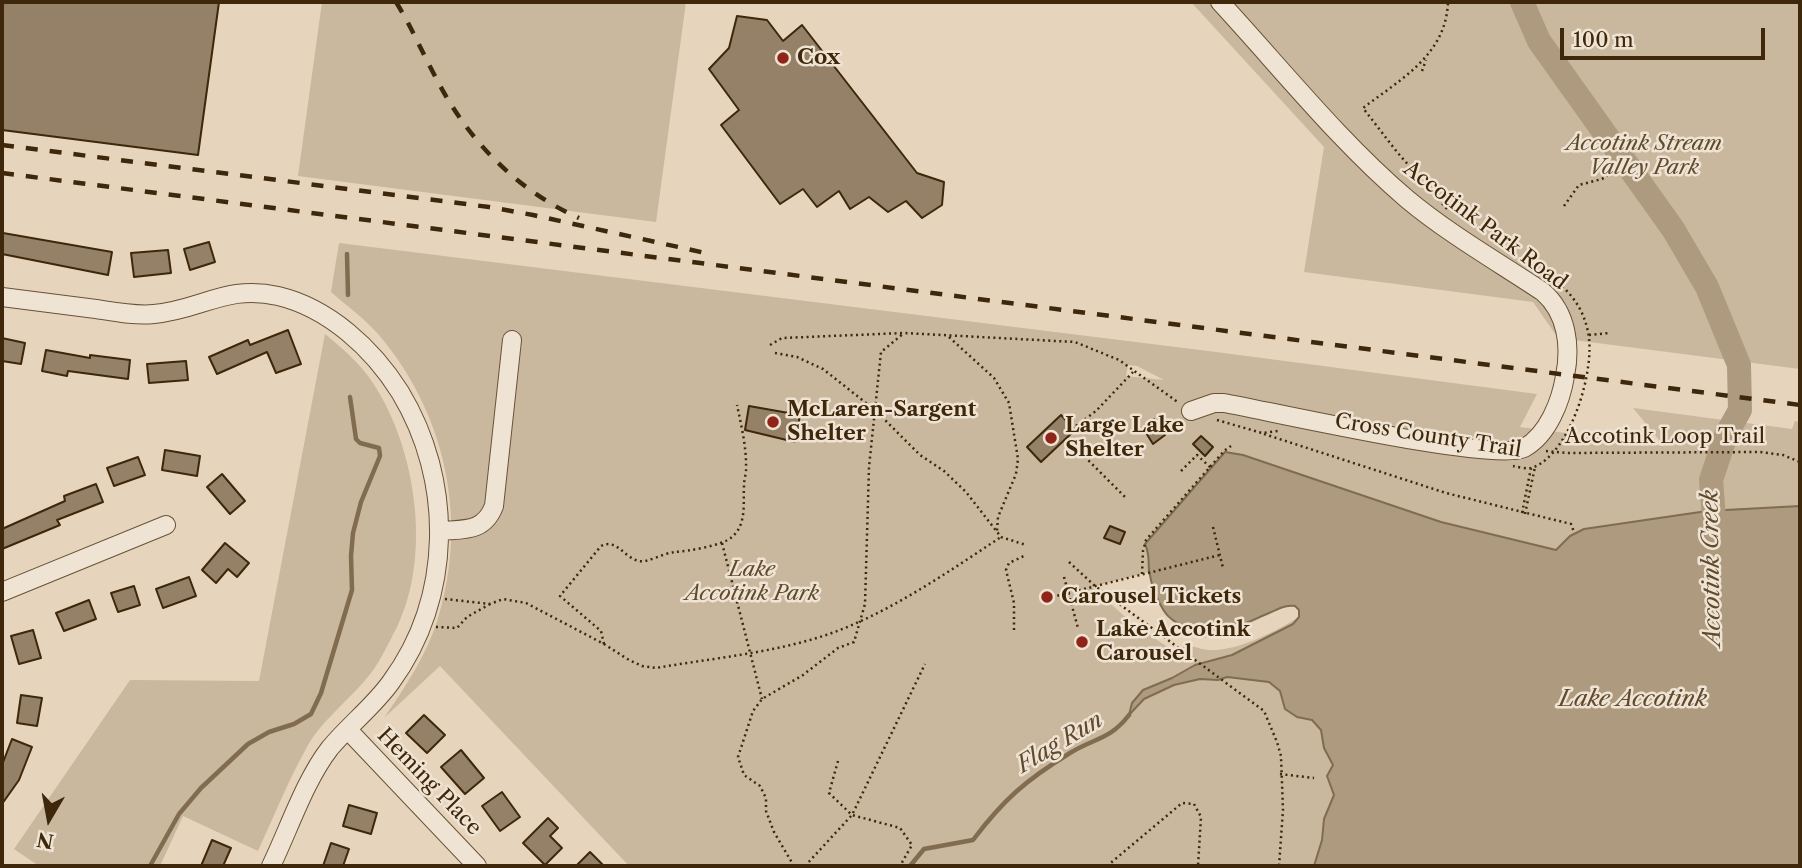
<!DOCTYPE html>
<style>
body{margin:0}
#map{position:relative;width:1802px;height:868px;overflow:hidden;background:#e6d5bc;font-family:"Libre Caslon Text",serif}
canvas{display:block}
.frame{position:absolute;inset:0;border:4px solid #3e270a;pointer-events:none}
.north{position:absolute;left:14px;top:784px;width:70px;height:70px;-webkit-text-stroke:5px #efe4d3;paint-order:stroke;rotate:190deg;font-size:19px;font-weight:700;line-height:28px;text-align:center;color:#3e270a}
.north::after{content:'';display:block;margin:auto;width:24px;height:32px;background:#3e270a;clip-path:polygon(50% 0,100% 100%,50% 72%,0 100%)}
.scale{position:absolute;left:1560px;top:28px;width:205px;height:32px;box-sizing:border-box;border:4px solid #3e270a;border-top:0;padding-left:9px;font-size:21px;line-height:24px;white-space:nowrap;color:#3e270a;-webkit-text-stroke:5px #efe4d3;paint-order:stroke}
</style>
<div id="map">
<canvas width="1802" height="868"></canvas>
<div class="frame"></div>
<div class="north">N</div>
<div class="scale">100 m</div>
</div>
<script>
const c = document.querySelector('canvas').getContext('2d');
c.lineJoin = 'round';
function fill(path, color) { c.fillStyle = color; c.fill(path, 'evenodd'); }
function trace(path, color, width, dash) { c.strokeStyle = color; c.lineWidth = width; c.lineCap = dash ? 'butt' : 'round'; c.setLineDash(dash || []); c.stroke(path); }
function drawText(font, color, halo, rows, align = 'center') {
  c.font = font + ' "Libre Caslon Text",serif'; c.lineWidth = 5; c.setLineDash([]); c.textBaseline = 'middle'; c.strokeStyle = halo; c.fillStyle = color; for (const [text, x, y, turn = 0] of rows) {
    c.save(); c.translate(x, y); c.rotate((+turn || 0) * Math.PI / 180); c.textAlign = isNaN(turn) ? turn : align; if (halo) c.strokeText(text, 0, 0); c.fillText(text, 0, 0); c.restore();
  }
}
fill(new Path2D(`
 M322,2H686L656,222L298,176Z
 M1191,2H1800V369L1558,338L1533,302L1304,272L1324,147Z
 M339,243L1216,352L1537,394L1520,427L1664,446L1633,408L1792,429L1795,421L1800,422V866H629L440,666L384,718C406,686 428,653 439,615C468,517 445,413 379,335C365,319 347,306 331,292ZM1128,365L1137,366L1164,380L1126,376ZM1149,572L1153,587L1165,614L1202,638L1229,634L1284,606H1295L1299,610V617C1276,631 1244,648 1216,650C1195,651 1195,641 1172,650L1132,623L1092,587Z
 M325,334C343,349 360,363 373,383C416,448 432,555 397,627C389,642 381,660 371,673C351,699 324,718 308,745C289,779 274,816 258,851L183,816L160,866H39L14,849L130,680L259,681Z`), '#c9b79e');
const water = new Path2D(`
 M1225,452L1243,455L1441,522L1556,550L1570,536L1584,529L1707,511L1800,506V866H1314L1322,840L1324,819L1334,795L1327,776L1333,765L1324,748L1321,730L1312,720L1297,717L1285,709L1280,691L1269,682L1227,677L1218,680L1200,679L1174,685L1144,699L1129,715L1132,703L1143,690L1172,678L1195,665L1232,655L1293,624L1299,617V610L1295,606C1284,605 1279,609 1269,613C1241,625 1217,640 1186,627C1178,624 1169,619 1164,611C1157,600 1151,584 1149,570C1148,560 1150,555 1145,544Z`);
fill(water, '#ad9a7f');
trace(water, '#816c50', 2);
trace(new Path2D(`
 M347,254L348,295
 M150,866L179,814L201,788L248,744L269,732L294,724L311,714L321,693L352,590L351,556L353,533L361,502L380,456L379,448L360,443L356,439L350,397
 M910,866L924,849L973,840C1004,799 1026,780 1070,753C1094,738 1110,740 1129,715`), '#816c50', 4.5);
trace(new Path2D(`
 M1522,2L1539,41L1673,229L1707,287L1739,365L1740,410L1726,435L1711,480L1716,542`), '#ad9a7f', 24);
const building = new Path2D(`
 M2,2H219L198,155L2,130Z
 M737,16L767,20L783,41L802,25L917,173L944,182L942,205L922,218L906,201L888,212L869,197L850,209L839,191L817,207L803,189L780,204L721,125L739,110L709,69L729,48Z
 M3,233L112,252L108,275L2,254Z
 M209,242L215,262L190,270L184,249Z
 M168,250L171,273L134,277L131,253Z
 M288,330L301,364L276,373L267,352L217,374L209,357L248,340L250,345Z
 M2,338L25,343L21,364L2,361Z
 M46,350L90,358V355L130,360L128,379L68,371L67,376L42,371Z
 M186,361L188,380L149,383L147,364Z
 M749,406L800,415L795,442L745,430Z
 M1061,415L1075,430L1041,462L1027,447Z
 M1154,419L1165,435L1153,444L1143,428Z
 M1201,436L1213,447L1205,456L1193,444Z
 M165,450L200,456L197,476L162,470Z
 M138,457L145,475L114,486L107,468Z
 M222,474L245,501L230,514L207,487Z
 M96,484L103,502L57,520L60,525L2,549V529L65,501L64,496Z
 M1110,526L1125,532L1120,544L1104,538Z
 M225,543L249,563L237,577L228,569L216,583L202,570Z
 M189,577L196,596L163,608L156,589Z
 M134,586L140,605L118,612L111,593Z
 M89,600L96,619L64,631L56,613Z
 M33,630L41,658L19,664L11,636Z
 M21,695L42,698L37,726L17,723Z
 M424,715L445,735L427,753L406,733Z
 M12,739L32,747L19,780L2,804V765Z
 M461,750L484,778L465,794L441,767Z
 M502,792L520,817L500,831L482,806Z
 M349,805L377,813L371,834L343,826Z
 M548,818L558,828L550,836L562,848L545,865L523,843Z
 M212,840L231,848L223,866H201Z
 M331,843L349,849L343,866H323Z
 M590,852L604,866H576Z`);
fill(building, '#958167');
trace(building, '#3e270a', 2);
const minor = new Path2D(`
 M2,297C33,301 65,305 96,309C115,312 135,316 154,314C201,310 227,284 278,296C329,308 373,349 400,392C454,481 453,597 391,682C374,706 349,725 330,748C305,780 289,829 271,866
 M1191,411L1214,403H1224C1269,411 1496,463 1524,448C1548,435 1561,401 1565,376C1571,346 1567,313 1543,292C1498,262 1449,234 1407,199C1339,141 1281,68 1220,2
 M441,531C465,529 484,532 494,506L512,340
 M2,592L166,525
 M348,730L477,866`);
trace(minor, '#685236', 20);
trace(new Path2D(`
 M1422,71L1426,60
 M1564,206L1579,185L1602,179L1609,174
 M1447,209L1397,152L1363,108C1401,79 1446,55 1448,2
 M1589,335L1609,333
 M949,337L994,378L1009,403L1018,459L1016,474L998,517L997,531
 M770,345L782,338L904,333L1075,342L1119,360L1179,403
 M775,353L797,357L823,369L875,410L920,455L944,471L966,492L1001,537L1026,545
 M1217,420L1262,433L1278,431
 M1076,426L1096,411L1133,372
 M1264,434L1446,493L1571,524L1574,532
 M1069,441L1126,498
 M1546,451L1567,453L1760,452L1783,455L1800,462
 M1513,466C1519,467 1528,470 1534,467C1571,452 1596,369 1588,332C1584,311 1573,295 1557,282
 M1181,471L1197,455L1211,468
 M1522,513L1531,468
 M1525,514L1535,467
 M1213,527L1223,568
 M722,543L762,699
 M1069,562L1095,586L1264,711L1277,742L1281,756L1283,810L1279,866
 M1142,574L1143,551L1146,540L1224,451L1231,446
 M1064,577L1078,628
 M1052,597L1220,555
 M445,599L490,604L503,599L526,603L604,644L629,660L642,666L656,668C713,658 774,653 829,634C889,613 948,572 1001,537
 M436,627L457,628L467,617L490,604
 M1014,630V603L1006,570L1009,563L1026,555
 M604,644L601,631L560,596L601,546C617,538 624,558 639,561C648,563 663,553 675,552C688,551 722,546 732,537C747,524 743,503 744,486C744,479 747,471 746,464C746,445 741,424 737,405
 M838,761L829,793L852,815L900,828L912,845L900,866
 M1280,774L1314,778
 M794,866L774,832L766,811V798L760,786L744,775L738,757L753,711L762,699L803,675L838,648L854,642L865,604L869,467L881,352L904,333
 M805,866L852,815L925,664
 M1107,866L1182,803L1194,804L1201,817L1198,866`), '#3e270a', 2.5, [2, 3.5]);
trace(minor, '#efe4d3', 18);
trace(new Path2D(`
 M396,2C411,26 422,52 436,78C467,139 516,190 579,218
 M2,145L489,207L533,215L710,254
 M2,173L1800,405`), '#3e270a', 4.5, [12, 12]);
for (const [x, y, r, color] of [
 [783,58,7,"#8f2418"],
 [773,422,7,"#8f2418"],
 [1051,438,7,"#8f2418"],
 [1047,597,7,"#8f2418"],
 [1082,642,7,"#8f2418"]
]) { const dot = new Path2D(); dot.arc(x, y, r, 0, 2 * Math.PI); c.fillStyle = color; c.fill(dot); trace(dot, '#efe4d3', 2.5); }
drawText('bold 21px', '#3e270a', '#efe4d3', [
 ["Cox",797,58],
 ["McLaren-Sargent",787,410],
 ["Shelter",787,434],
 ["Large Lake",1065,426],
 ["Shelter",1065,450],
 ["Carousel Tickets",1061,597],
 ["Lake Accotink",1096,630],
 ["Carousel",1096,654]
], 'left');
drawText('italic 21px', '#614b2f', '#efe4d3', [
 ["Accotink Stream",1644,144],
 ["Valley Park",1644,168],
 ["Lake",752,570],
 ["Accotink Park",752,594]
]);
drawText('21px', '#3e270a', '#efe4d3', [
 ["Accotink Park Road",1485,226,37],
 ["Cross County Trail",1428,436,9],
 ["Accotink Loop Trail",1665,437],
 ["Heming Place",429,782,46]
]);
drawText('italic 23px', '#5f4a2d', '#efe4d3', [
 ["Accotink Creek",1712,568,-91],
 ["Lake Accotink",1633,699],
 ["Flag Run",1060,743,-31]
]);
</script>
